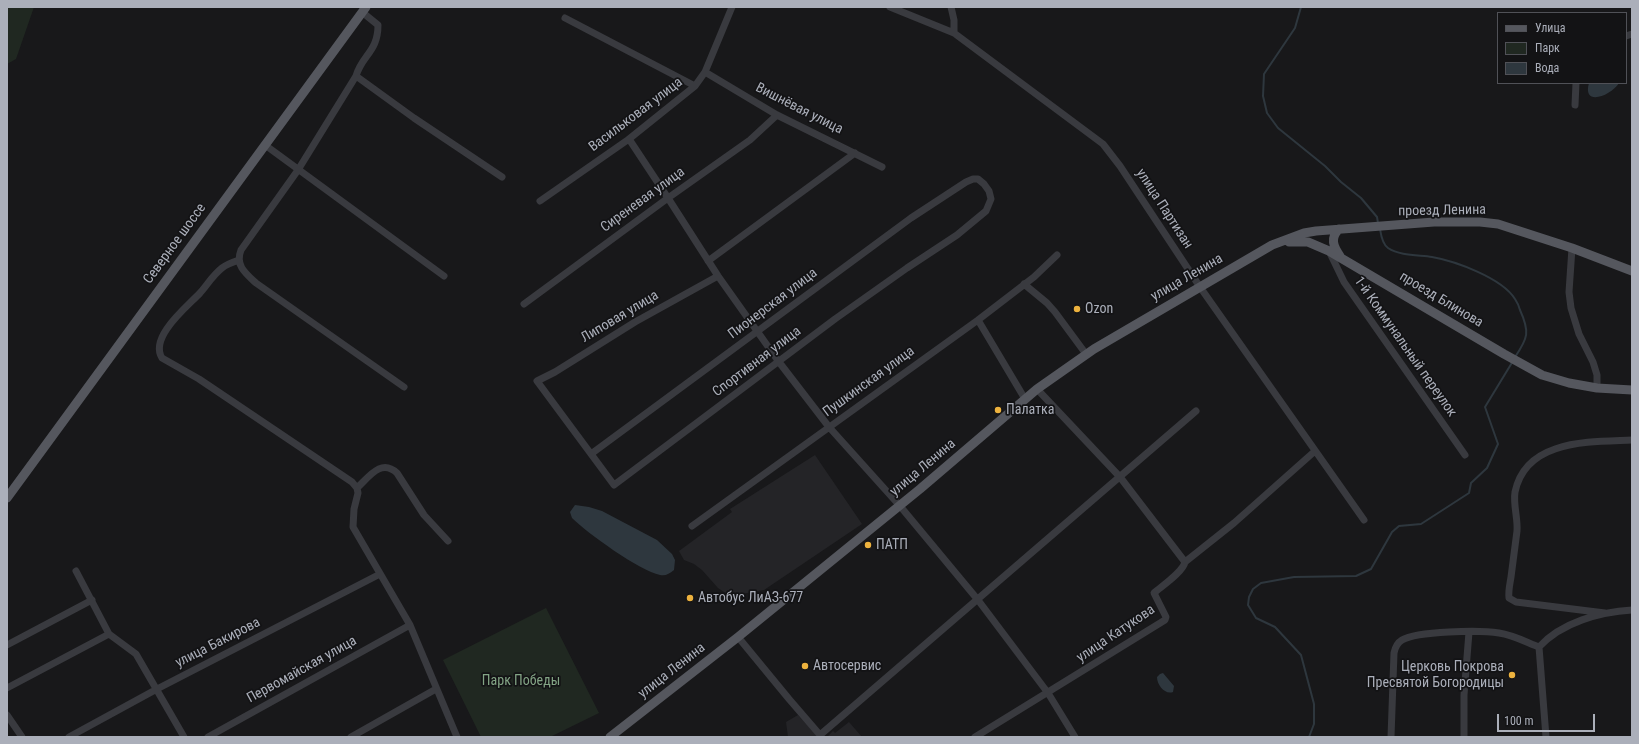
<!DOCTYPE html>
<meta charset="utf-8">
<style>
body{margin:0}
#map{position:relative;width:1639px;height:744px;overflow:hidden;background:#18181a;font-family:"Roboto Condensed",sans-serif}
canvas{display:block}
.frame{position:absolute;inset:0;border:8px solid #abafba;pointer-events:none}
.legend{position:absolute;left:1497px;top:12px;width:130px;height:72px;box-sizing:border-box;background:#131315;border:1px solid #505157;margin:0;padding:5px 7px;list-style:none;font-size:12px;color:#abafba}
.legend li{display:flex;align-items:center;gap:8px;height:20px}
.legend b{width:20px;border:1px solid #505157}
.scale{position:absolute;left:1497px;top:714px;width:98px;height:18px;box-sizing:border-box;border:2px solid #abafba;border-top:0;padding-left:5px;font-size:12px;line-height:14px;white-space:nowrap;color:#abafba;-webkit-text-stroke:3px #131315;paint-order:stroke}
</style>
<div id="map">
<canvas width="1639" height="744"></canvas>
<div class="frame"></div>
<ul class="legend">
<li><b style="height:5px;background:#55575e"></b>Улица</li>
<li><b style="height:11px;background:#202821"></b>Парк</li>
<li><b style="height:11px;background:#2e373e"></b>Вода</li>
</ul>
<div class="scale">100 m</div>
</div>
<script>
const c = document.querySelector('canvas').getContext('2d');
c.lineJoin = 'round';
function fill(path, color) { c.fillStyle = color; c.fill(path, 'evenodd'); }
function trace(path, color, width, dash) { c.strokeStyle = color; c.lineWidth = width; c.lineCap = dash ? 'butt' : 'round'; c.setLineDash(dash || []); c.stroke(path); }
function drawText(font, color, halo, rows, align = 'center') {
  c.font = font + ' "Roboto Condensed",sans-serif'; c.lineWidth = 3.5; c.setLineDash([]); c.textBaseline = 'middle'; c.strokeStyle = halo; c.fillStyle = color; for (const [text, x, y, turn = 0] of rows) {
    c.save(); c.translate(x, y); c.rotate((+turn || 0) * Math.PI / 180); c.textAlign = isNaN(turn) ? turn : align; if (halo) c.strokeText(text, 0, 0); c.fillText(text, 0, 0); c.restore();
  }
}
fill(new Path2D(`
 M815,455L862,524L764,590L730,596L718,588L702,570L694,564L684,560L679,551L732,512L730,509Z
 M798,715L818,737H788L786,722Z
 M849,722L862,737H827L833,731L835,733Z`), '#242427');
fill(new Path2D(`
 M7,7H34L16,59L7,64Z
 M546,608L599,713L550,737H481L443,660Z`), '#202821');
fill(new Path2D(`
 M1589,83H1619C1611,96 1582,107 1589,83Z
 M575,505L589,507L602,511L657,540L672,554L675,560L674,570C669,574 666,576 660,575C640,571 587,533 572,518L570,512Z
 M1163,673L1174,686L1173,692C1165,695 1157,685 1157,677L1160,674Z`), '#2e373e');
trace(new Path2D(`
 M1301,7L1295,28L1264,74L1263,96L1267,113L1278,128L1325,166L1341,182L1361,198L1377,217L1378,223
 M1380,229C1381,235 1382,244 1388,248C1400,256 1418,255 1432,257C1455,261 1502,278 1515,299C1517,302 1519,306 1520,310C1530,332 1528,338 1515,357
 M1309,737L1314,724V704L1301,655L1275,627L1256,618L1248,605L1249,597L1253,589L1261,583L1294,577L1356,576L1371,569L1392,532L1399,526L1421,524L1469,493L1471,483L1487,468L1498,444L1485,407L1513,361`), '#2e373e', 2);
trace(new Path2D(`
 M890,7L954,33L1103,144L1120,166L1200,287L1364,520
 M951,7L954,20V33
 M362,12L378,25C378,52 362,55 356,76L298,170L241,250C235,265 245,273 256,283L404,387
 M565,18L695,86
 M1626,36L1632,34
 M705,72L777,115L882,167
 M356,76L414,118L502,177
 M1575,105L1576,83
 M629,139L668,198L718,276L779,362L829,427L900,506L978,600L1048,693L1075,737
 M265,145L444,276
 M540,201L629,139L695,86L705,72L732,7
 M1572,248L1569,292L1571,308L1579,334L1593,362L1597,375V388
 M1329,251L1344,282L1465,455
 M239,260C233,262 227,264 222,268C213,275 207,285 200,293C187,307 149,337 162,358L199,379L352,482L357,488L358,493L354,509L353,527L410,625L457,737
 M708,261L855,153
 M1024,284L1047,303L1055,312L1086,354
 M524,304L668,198L750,140L777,115
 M978,320L1025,399
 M1037,389L1120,477L1185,562
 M591,454L911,218L966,182L973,179H978L984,184L989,191L991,199L986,211L957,235L907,268L835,319L614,485L537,381L555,372L635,322L718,276
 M357,488C369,477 381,458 397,473L424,515L448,541
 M692,526L978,320L1034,277L1057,255
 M76,571L109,634L136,654L184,737
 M1605,613L1516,602L1509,598C1508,591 1510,584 1511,577C1513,562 1515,547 1517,531C1518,518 1513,505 1515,492C1526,439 1590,442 1632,440
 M738,637L789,699L820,735L1196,411
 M7,645L92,600
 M1539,647C1562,622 1600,612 1632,610
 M1539,647L1546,737
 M7,688L109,634
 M7,715L22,737
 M69,737L157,689L380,574
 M208,737L410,625
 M351,737L436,689
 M975,737L1165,620L1166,617L1154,593C1162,586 1183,572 1185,562L1234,523L1315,451
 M1391,737L1394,653C1395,648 1397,643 1402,640C1417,631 1480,630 1499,633C1513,635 1526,642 1539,647
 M1464,737V695L1469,632`), '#393a3f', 7);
trace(new Path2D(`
 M1339,229C1330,238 1333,246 1340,256
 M1289,242H1308L1329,251L1504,354L1542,375L1569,383L1597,388L1632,390
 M7,498L366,7
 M610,737L738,637L920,489L1037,389L1094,349L1272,245L1304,233L1316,231L1434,222H1480L1498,224L1572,248L1632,271`), '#55575e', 9);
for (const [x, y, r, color] of [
 [1077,309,4,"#edb23e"],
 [998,410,4,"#edb23e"],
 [868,545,4,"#edb23e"],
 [690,598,4,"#edb23e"],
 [805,666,4,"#edb23e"],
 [1512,675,4,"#edb23e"]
]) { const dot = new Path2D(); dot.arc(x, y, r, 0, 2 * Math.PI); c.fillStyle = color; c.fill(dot); trace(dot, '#131315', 1.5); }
drawText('14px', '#abafba', '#131315', [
 ["Вишнёвая улица",799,109,27],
 ["Васильковая улица",636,115,-37],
 ["Сиреневая улица",643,200,-36],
 ["улица Партизан",1164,209,57],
 ["проезд Ленина",1442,211,-1],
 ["Северное шоссе",175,244,-54],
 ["улица Ленина",1187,278,-30],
 ["проезд Блинова",1441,300,31],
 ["Пионерская улица",773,304,-37],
 ["Липовая улица",620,317,-31],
 ["1-й Коммунальный переулок",1405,347,55],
 ["Спортивная улица",757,362,-37],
 ["Пушкинская улица",869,382,-36],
 ["улица Ленина",923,468,-40],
 ["улица Катукова",1116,634,-34],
 ["улица Бакирова",218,643,-27],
 ["Первомайская улица",302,670,-29],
 ["улица Ленина",672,671,-38]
]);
drawText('14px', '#abafba', '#131315', [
 ["Ozon",1085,309],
 ["Палатка",1006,410],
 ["ПАТП",876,545],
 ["Автобус ЛиАЗ-677",698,598],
 ["Автосервис",813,666],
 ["Церковь Покрова",1504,667,"right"],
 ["Пресвятой Богородицы",1504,683,"right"]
], 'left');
drawText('14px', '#83a485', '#131315', [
 ["Парк Победы",521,681]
]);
</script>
